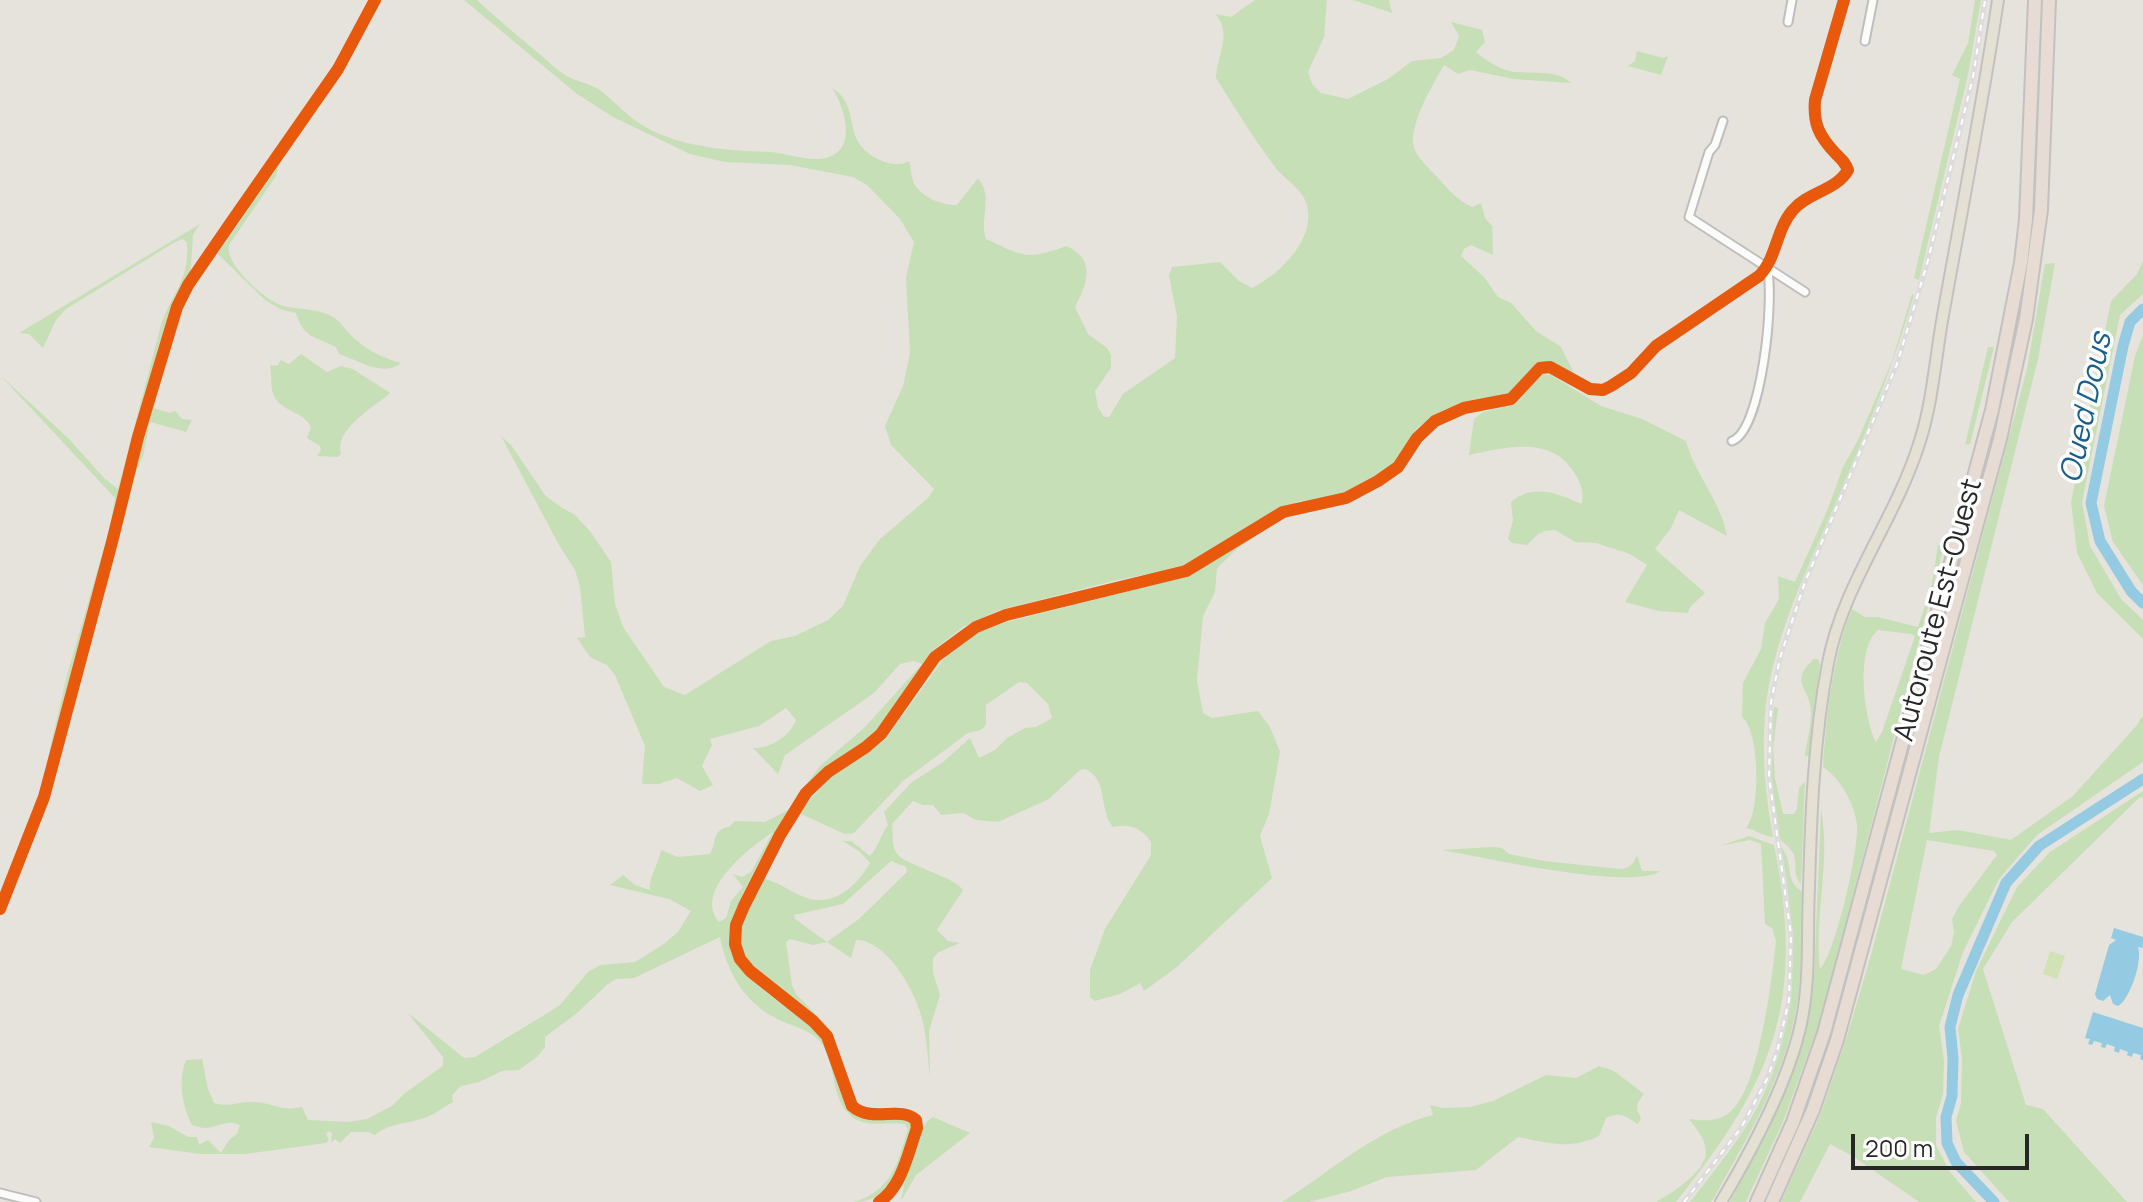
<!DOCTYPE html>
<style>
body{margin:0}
#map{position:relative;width:2143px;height:1202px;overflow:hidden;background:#e6e2dc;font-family:Manrope,sans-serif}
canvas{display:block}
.scale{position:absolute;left:1851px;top:1134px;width:178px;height:36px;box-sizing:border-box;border:4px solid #272727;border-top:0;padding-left:10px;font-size:24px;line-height:28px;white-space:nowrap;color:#272727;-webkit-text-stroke:6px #fff;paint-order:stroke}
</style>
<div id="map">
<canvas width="2143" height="1202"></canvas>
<div class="scale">200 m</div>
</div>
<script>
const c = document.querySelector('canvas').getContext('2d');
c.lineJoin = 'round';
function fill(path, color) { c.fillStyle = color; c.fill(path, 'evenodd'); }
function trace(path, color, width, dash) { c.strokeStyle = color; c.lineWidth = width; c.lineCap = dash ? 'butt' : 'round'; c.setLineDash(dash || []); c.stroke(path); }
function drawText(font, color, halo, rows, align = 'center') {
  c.font = font + ' Manrope,sans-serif'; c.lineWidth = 7; c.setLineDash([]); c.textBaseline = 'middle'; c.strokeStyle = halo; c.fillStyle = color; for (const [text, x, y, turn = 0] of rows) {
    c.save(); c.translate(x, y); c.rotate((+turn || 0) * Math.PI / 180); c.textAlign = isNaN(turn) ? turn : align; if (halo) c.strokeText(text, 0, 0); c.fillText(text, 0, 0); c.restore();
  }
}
fill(new Path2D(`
 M464,0H477C496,18 517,35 537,52C546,59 555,69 565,75C578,83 592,83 604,93C620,107 631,120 651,130C687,148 732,151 770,152C786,153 803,160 818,159C859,157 847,111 832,88C852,100 849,118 856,138C863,155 893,171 909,161C911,167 911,175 913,181C918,196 943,206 957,205L978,178C994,198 979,217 986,239C1023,256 1026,261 1066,246C1096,259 1088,282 1075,307L1088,334L1107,348L1111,355V368L1095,391L1098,407L1104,417H1109L1123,394L1175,358L1177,316L1169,276L1172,267L1220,262L1239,281L1252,288C1280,274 1316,239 1307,205C1302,188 1285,180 1275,167C1254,139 1235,108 1216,78C1217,55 1233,33 1215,14L1231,17L1255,0H1327L1324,37L1308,72L1312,84L1321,93L1348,99L1388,79L1412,61L1441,58L1454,50L1459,36L1451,22L1482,30L1485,42L1476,52C1485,60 1498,68 1509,71C1528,75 1557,68 1571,83L1514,79L1470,70L1458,74L1444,65C1433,84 1412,119 1413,142C1414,156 1429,168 1438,178C1449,190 1457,200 1472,207L1481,203L1485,218L1492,226L1493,255L1471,245L1464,249L1461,256L1484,277L1498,297L1511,303L1536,331L1561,347L1576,377L1556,364L1542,363L1531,369L1509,393L1443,410L1417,428L1395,461L1384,471L1342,493L1326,499L1300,501L1273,512L1183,567L1113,581L997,611L963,627L935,649L877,730L852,751L825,768L801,792L820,766L865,727L922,664L914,661L900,664L874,693L785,755L778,774L753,748C770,749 791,735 796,720L786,708L759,726L710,739L712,745L702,766L713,785L700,791L677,778L659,784H642L645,746L615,675L607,665L590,657L577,638L585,637L580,587L575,570L559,545L501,436L511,445L545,495L559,506L575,515L590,531L611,562L615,604L623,627L664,687L685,695L771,641L795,636L828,620L843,606L860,566L880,539L928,498L934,489L891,445L885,426L903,386L910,353L906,278L914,242L900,219L867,185L853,177L790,165L725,162L690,154L613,117L577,94Z
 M1353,0H1389L1392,13Z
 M1975,0H1981L1968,75L1919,280L1914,278L1960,79L1952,75L1968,43Z
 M1637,51L1663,58L1668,56L1661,75L1628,66L1635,61Z
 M279,165L276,176L229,245C224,264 266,301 283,306C300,310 321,308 336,319C341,323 345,329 349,333C364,349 380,357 401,363C382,378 359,360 339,354L336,347C315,336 304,339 296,313L280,309L265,300L218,254Z
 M200,224L193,235L190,277L169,318L135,434L109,540L46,766L67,675L110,527L115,498L0,375L69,439L104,478L118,489L161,325C172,292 190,280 187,243L183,239L175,242L66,309L56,320L43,348L29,334L19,333Z
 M2143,261V294L2120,315L2082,502L2090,546L2121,599L2143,620V639L2097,593L2077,553L2071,502L2111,301L2137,274Z
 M2055,263L2038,359L1939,757L1929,833L1958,830L2011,840L2073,796L2137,725L2143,715V762L2037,835L1999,879L1963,952L1939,1026L1944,1061L1943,1094L1936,1117V1145L1950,1172L1976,1202H1919L1854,1157L1830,1144L1800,1202H1781L1821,1113L1848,1033L1871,955L2027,369L2045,264ZM1927,840L1994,851L1997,855L1959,906L1952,919L1954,932L1951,946L1936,969L1924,975L1901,969Z
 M1912,294L1914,295C1893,367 1865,435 1835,505C1807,569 1775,634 1766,704C1761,749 1765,793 1773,837C1763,836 1756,830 1746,828C1761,813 1760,730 1742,717L1743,683L1761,649L1765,623L1779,599L1778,576L1795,582L1827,511L1843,467L1858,440L1892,361Z
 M2143,335V585L2113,542L2104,506L2135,356Z
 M1988,347H1994L1970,444L1965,445Z
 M301,354L327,372L341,366L353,369L390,393C373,408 334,429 341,454L338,457L317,456L321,450L320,446L307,438L311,427C304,412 284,412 275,398C270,390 272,375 270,365L277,366L281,360L289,364Z
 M1542,375H1551L1601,406L1642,419L1686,441C1695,475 1721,501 1727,536L1679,510L1671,528L1655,549L1705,593L1690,607L1688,613L1659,611L1625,602L1647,565L1630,554L1596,543L1575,542L1555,530L1545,531L1538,534L1527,545L1512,543L1508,539L1513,520L1511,502C1535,483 1558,494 1582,504C1584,488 1580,481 1571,468C1547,436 1503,448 1469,455L1474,419L1483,412L1515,405Z
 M151,407L169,413L175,411L182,419L192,420L186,432L150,422L143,456L132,481Z
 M1285,516L1237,549L1217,568L1215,592L1203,616L1197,681L1203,713L1212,718L1258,711L1270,727L1280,752L1269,814L1260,836L1272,878L1177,967L1144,991L1140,983L1120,994L1095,1001L1090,997V970L1105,929L1151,855V842C1142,828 1129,823 1113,827C1098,809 1109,779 1085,769L1080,770L1049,799L998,822L976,820L963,813L941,815L933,805H923L913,801L892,824C893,832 892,844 895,851C901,865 953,875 963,890L937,930L948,941L960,943L939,952L933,958V973L940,995L929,1031L930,1078C928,1060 927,1040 923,1022C917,994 888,940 856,940L851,958L827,942L813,945L790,939L786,942L792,985L796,994L827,1026C804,1009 738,968 739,938C739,918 753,897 762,879C776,880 789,891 802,896C831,910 857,886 870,863L860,852L843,841H851L870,856C879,846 880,836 888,825L884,812L912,782L942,763L970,738L979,758L995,750L1007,738L1025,728L1036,727L1052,718L1048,704L1027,683L1019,682L986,705V725L981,730L968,733L903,781L854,833L845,834L801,814V810L830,778L885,740L945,657L979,632L999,624L1188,576L1240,541ZM891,861L906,867L907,872L859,919L827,942L795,919L794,915L843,904Z
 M1938,545H1944L1821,1018L1783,1122L1749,1195L1746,1202H1730L1777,1109L1808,1021L1814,976L1821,809C1831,862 1814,915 1820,969C1836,952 1859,849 1857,825C1855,804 1840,778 1823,767C1826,717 1833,655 1852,609L1865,617H1878L1918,627L1932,584ZM1878,630L1911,634L1915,636L1882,732L1876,742C1864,718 1855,649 1878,630Z
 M1814,659H1818L1820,664L1809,755L1805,757C1806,742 1812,725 1811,711C1810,687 1788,682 1814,659Z
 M1774,707L1778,708L1773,749L1775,778L1783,814H1794L1797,809L1799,788L1805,782L1801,884C1793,876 1797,866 1794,855C1791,847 1782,843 1779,837C1767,805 1770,741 1774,707Z
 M2143,791V798L2140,797L2012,922L1983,969L2026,1105L2043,1109L2127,1202H2009L1964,1152L1956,1121L1961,1103L1962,1058L1958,1029L1976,971L2017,887L2050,852Z
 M792,808C774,833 739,895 732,923C728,934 730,949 736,959C749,985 791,1010 815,1027C832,1048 837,1074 844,1100C866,1135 889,1106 913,1123C912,1133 907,1143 904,1153C894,1179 885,1202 854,1202C892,1190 897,1165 908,1129L905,1124C888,1121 866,1129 851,1116C830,1098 837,1065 821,1043C813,1031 796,1027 784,1022C747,1007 727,974 720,937L634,978L616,979L608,984L577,1013L545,1037V1047L537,1057L519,1070L502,1071L479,1082L461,1086L452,1095L453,1102C443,1107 434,1115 424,1118C408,1124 388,1123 375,1135L368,1132H351L340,1143L335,1139L331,1143L332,1134L329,1131L326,1134L329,1140L326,1143L245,1154H200L149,1147L154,1138L151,1122L169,1126L188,1137H197L199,1145L208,1140L221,1153L229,1140L237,1134L240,1125C226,1119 219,1127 206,1128C201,1128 197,1126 192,1125C182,1106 178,1080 186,1060L202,1059L208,1089L214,1103C231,1108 236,1101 252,1102C272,1102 279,1112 302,1107L308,1120L348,1122L367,1119L392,1106L405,1093L443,1066V1057L407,1012L464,1058L475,1057L559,1006L588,972L601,965L635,962L664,944L678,932L691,911L669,899L610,885L623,875L635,885L650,890C648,878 659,864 661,850L678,857L710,854C717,842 712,829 729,827L735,821L765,822ZM773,832L751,872L742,877L733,874L743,887L731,901L726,918L719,922C693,891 749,848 773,832Z
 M1749,836L1774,845C1806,1002 1774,1080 1676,1202H1656C1672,1193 1705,1172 1706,1153C1707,1141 1696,1128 1689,1119C1704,1121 1718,1122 1730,1112C1759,1089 1772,979 1776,941L1772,928L1765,924L1761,844L1750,840L1720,846Z
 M1493,847L1502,848L1509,854L1544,861L1620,869C1630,868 1634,864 1637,855L1642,871H1660C1633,891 1481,857 1442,850Z
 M1781,847C1794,860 1784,882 1802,891C1801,930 1803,971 1796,1009C1785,1076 1747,1138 1715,1196L1711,1202H1690C1714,1171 1739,1141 1758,1106C1801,1024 1797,936 1781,847Z
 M1599,1066L1614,1071L1644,1094C1636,1103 1635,1108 1641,1118L1638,1124C1626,1116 1620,1111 1606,1118L1599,1136C1570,1150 1548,1143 1518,1137L1476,1170L1387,1177L1351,1191L1309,1202H1282C1332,1171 1374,1130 1433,1115L1430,1105L1443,1108L1470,1107L1493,1101L1546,1075L1576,1078Z
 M933,1117L970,1133L916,1175L901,1201L905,1180L926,1122Z`), '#c7dfb7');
fill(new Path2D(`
 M2050,951L2065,956L2057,979L2043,974Z`), '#d1e3b5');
fill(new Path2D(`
 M2114,928L2143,937V948L2138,947C2143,960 2130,1000 2118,1006L2113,1004L2110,995L2103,1001L2097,999L2095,994L2109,945L2116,940L2111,938Z
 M2093,1012L2143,1028V1060L2140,1059L2141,1055L2133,1053L2132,1057L2127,1055L2128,1052L2120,1049L2119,1053L2114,1051L2115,1047L2107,1044L2105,1048L2101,1047L2102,1043L2094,1041L2092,1045L2088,1044L2090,1039L2085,1038Z`), '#95cbe2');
trace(new Path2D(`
 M2143,309L2130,322L2123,346L2091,503L2100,541L2131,591L2143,603
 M1994,1202L1956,1162L1947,1143L1946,1117L1952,1096L1953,1058L1950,1027L1958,995L2006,883L2039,846L2143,779`), '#95cbe2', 11);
const minor = new Path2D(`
 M1788,22L1792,0
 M1865,41L1873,0
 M1723,121L1715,145L1709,152L1689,217L1805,292
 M1732,441C1762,431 1775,296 1767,267
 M0,909L44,797L112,542L138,437L177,307L188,285L232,221L338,69L375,0
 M0,1193L36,1202`);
const tertiary = new Path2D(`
 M879,1202C902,1187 908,1153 917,1128L916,1120C899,1105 873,1124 852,1106L827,1036L813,1021L750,971L740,959L735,944L736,925L744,906L780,835L806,793L828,772L866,747L881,734L935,657L976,627L1006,615L1186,571L1283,512L1346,498L1378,481L1398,467L1417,438L1435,421L1464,408L1511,399L1540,368L1550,367L1590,389L1603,390L1611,386L1631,373L1656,346L1759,276C1777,258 1776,229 1793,210C1808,192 1836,191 1848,170C1845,162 1842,160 1836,154C1819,136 1813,124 1815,100L1844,0`);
const primary = new Path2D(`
 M1721,1202C1752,1150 1793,1073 1803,1013C1810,972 1807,929 1809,888C1811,813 1814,737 1828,663C1843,584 1895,520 1919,444C1932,405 1935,362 1942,321C1961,214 1982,107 1998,0`);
const motorway = new Path2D(`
 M1757,1202L1793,1122L1824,1033L1992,410L2021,263L2026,219L2035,0
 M1772,1202L1813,1110L1837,1040L2000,439L2026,319L2041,210L2049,0`);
trace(minor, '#bfbebe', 11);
trace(tertiary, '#bfbebe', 12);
trace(primary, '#c3c1bf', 14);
trace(motorway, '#c3c1bf', 16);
trace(minor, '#fbfbfa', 7);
trace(tertiary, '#fbfbfa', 8);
trace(primary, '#e4e0d3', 10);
trace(motorway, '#e6dcd3', 12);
const rail = new Path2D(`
 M1684,1202L1741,1128L1767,1079L1777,1052L1789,1000L1791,935L1769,777L1771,702L1780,658L1805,582L1897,364L1927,264L1973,77L1985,0`);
trace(rail, '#dcdcdd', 5);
trace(rail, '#fff', 2, [6]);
trace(new Path2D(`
 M0,909L44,797L112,542L138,437L177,307L188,285L232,221L338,69L375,0
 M879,1202C902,1187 908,1153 917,1128L916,1120C899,1105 873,1124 852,1106L827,1036L813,1021L750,971L740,959L735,944L736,925L744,906L780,835L806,793L828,772L866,747L881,734L935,657L976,627L1006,615L1186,571L1283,512L1346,498L1378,481L1398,467L1417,438L1435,421L1464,408L1511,399L1540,368L1550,367L1590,389L1603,390L1611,386L1631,373L1656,346L1759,276C1777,258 1776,229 1793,210C1808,192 1836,191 1848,170C1845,162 1842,160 1836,154C1819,136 1813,124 1815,100L1844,0`), '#e8590c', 12);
drawText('28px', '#272727', '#fff', [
 ["Autoroute Est-Ouest",1939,610,-75]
]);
drawText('italic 30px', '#165e8d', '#fff', [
 ["Oued Dous",2087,408,-78]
]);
</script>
